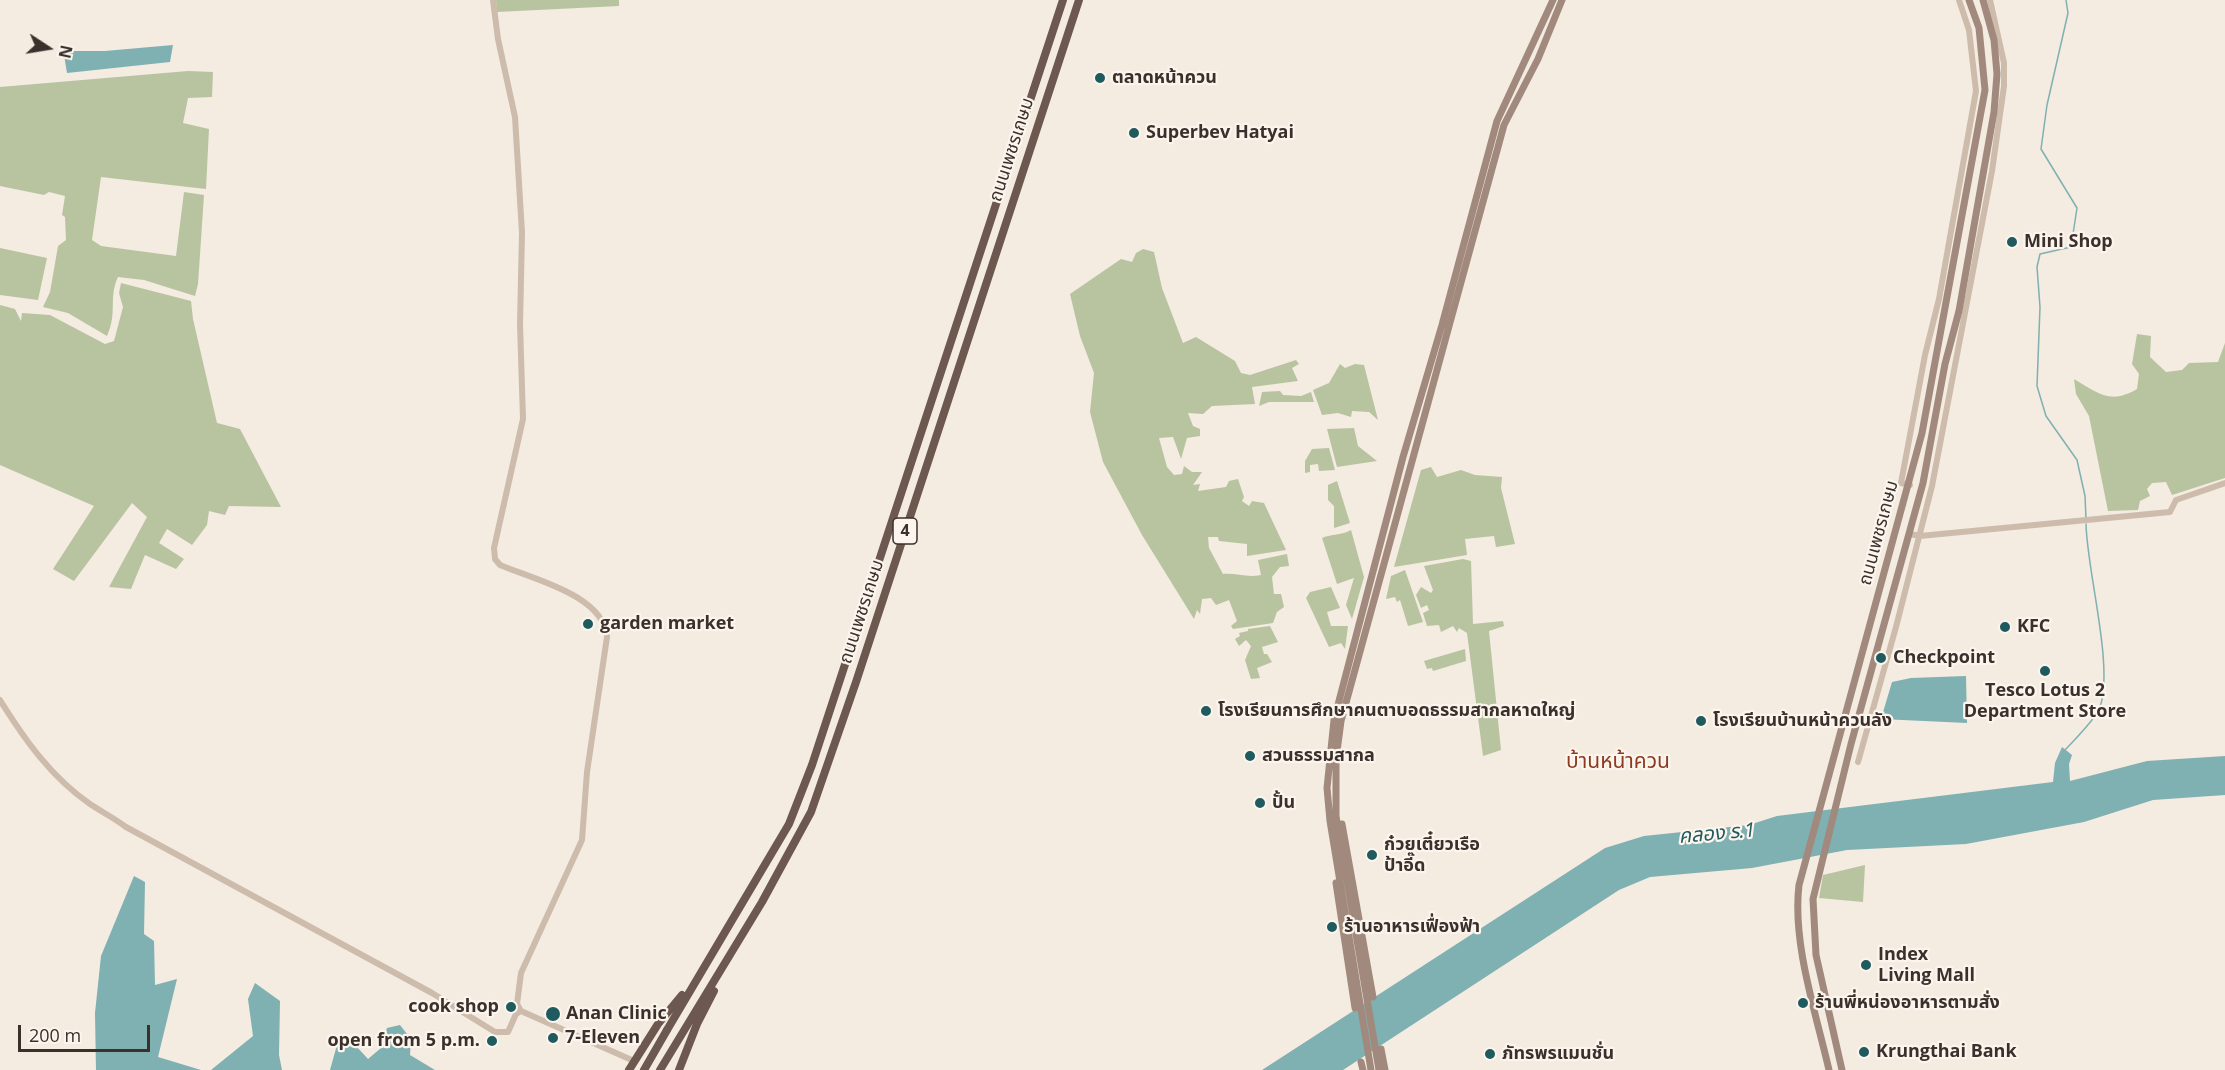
<!DOCTYPE html>
<meta charset="utf-8">
<style>
body{margin:0}
#map{position:relative;width:2225px;height:1070px;overflow:hidden;background:#f4ebe1;font-family:"Open Sans",sans-serif}
canvas{display:block}
.north{position:absolute;left:18px;top:18px;width:60px;height:60px;-webkit-text-stroke:4px #fbf5ee;paint-order:stroke;rotate:102deg;font-size:16px;font-weight:700;line-height:24px;text-align:center;color:#3b302b}
.north::after{content:'';display:block;margin:auto;width:21px;height:27px;background:#3b302b;clip-path:polygon(50% 0,100% 100%,50% 72%,0 100%)}
.scale{position:absolute;left:18px;top:1025px;width:132px;height:27px;box-sizing:border-box;border:3px solid #3b302b;border-top:0;padding-left:8px;font-size:18px;line-height:21px;white-space:nowrap;color:#3b302b;-webkit-text-stroke:4px #fbf5ee;paint-order:stroke}
</style>
<div id="map">
<canvas width="2225" height="1070"></canvas>
<div class="north">N</div>
<div class="scale">200 m</div>
</div>
<script>
const c = document.querySelector('canvas').getContext('2d');
c.lineJoin = 'round';
function fill(path, color) { c.fillStyle = color; c.fill(path, 'evenodd'); }
function trace(path, color, width, dash) { c.strokeStyle = color; c.lineWidth = width; c.lineCap = dash ? 'butt' : 'round'; c.setLineDash(dash || []); c.stroke(path); }
function drawText(font, color, halo, rows, align = 'center') {
  c.font = font + ' "Open Sans","Noto Sans Thai",sans-serif'; c.lineWidth = 4.5; c.setLineDash([]); c.textBaseline = 'middle'; c.strokeStyle = halo; c.fillStyle = color; for (const [text, x, y, turn = 0] of rows) {
    c.save(); c.translate(x, y); c.rotate((+turn || 0) * Math.PI / 180); c.textAlign = isNaN(turn) ? turn : align; if (halo) c.strokeText(text, 0, 0); c.fillText(text, 0, 0); c.restore();
  }
}
fill(new Path2D(`
 M496,0H619V6L497,12Z
 M188,71L213,72L212,97L188,98L183,123L209,129L206,189L101,177L92,240L101,246L176,256L184,192L204,195L198,284L195,296L144,280L118,277C108,298 118,312 107,336L68,313L43,307L50,292L58,246L66,240L65,217L62,215L65,196L49,192L44,195L0,186V87Z
 M0,248L47,258L38,300L0,295Z
 M1143,249L1154,252L1162,288L1183,343L1196,337L1235,361L1241,373L1250,375L1296,360L1299,364L1292,368L1298,381L1252,387L1255,404L1212,406L1203,414L1188,413L1193,426L1200,429V436L1187,438L1181,459L1173,437L1159,438L1167,467L1174,475L1182,474L1184,466L1192,472H1202L1193,485L1200,484L1198,491L1226,487L1229,481L1238,479L1244,497L1242,501L1249,506L1252,501L1264,503L1286,550L1247,556V544L1219,541L1218,537H1208L1209,548L1223,574C1237,573 1247,578 1261,575L1258,560L1287,554L1289,566L1280,567L1272,577L1274,594H1281L1284,607L1277,612L1273,623L1233,629L1231,626L1237,621L1229,600L1216,605L1211,598L1202,599L1200,614L1197,610L1194,619L1142,535L1103,462L1090,412L1094,373L1080,336L1070,294L1121,259L1132,262L1136,253Z
 M121,283L191,301L193,319L217,423L240,429L281,507L229,506L225,515L209,511L207,525L192,545L167,529L159,543L184,559L176,569L145,555L131,589L109,587L147,517L132,503L74,581L53,569L94,506L0,465V305L15,309L21,321L22,313L50,315L105,344L114,341L123,307L119,293Z
 M2137,334L2151,336L2150,357L2166,372L2182,370L2189,363L2218,362L2225,343V478L2172,495L2166,482L2152,483L2147,489L2150,496L2140,501L2138,510L2108,511L2089,416L2076,394L2074,379C2098,393 2110,405 2137,389L2139,374L2132,364Z
 M1340,364L1345,368L1355,364L1364,365L1378,420L1369,412L1352,411L1351,417L1338,413L1322,415L1313,390L1329,383Z
 M1280,391L1283,395L1301,396L1311,392L1314,402H1269L1259,406L1262,392Z
 M1354,428L1358,446L1377,461L1337,467L1327,429Z
 M1329,448L1335,470L1319,471L1318,464L1310,465V472L1305,473V461L1312,449Z
 M1431,467L1437,477L1461,470L1475,475L1502,477L1501,488L1515,544L1496,547L1494,536L1465,539L1467,555L1394,567L1421,470Z
 M1337,481L1350,523L1334,528V506L1328,500V485Z
 M1351,530L1364,577L1352,619L1346,605L1354,578L1337,584L1322,538C1330,534 1340,536 1351,530Z
 M1463,559L1471,561L1473,624L1503,621L1504,626L1489,631L1501,750L1483,756L1467,633L1459,628L1457,632L1453,626L1441,632L1439,625L1427,626L1423,613L1429,610L1427,605L1421,608L1416,595L1421,587L1431,593L1433,590L1424,566Z
 M1405,570L1423,622L1408,626L1400,600L1397,602L1395,597L1386,599L1391,576Z
 M1331,587L1340,608L1327,612L1331,626H1348L1345,649L1341,643L1329,647L1306,598L1310,592Z
 M1270,626L1278,642L1262,647L1264,654H1267L1272,662L1257,668L1260,678L1251,679L1245,660L1251,646L1246,640L1239,646L1235,639L1240,636L1239,633L1248,631V629Z
 M1465,649L1466,661L1433,671L1432,668L1427,669L1424,661Z
 M1865,865L1863,902L1819,898L1823,875Z`), '#b8c4a0');
fill(new Path2D(`
 M173,45L170,62L67,73L64,55L68,51H105Z
 M1966,676L1967,723L1881,719L1892,682L1911,678Z
 M2062,747L2072,755L2069,764L2070,781L2147,761L2225,756V795L2153,800L2084,822L1966,844L1847,850L1752,868L1650,877L1619,890L1343,1070H1262L1605,848L1644,836L1749,825L1777,816L2053,782L2055,763Z
 M134,876L145,882L144,934L154,941L155,985L177,979L158,1057L201,1070H96L95,1013L101,956Z
 M255,983L280,1001L279,1055L282,1070H211L253,1036L248,999Z
 M400,1025L411,1039L410,1055L435,1070H330L337,1045L356,1046L368,1059L381,1048L387,1028Z`), '#7fb0b2');
trace(new Path2D(`
 M2066,0L2068,13L2047,105L2041,149L2077,208L2071,247L2040,254L2037,267L2040,307L2037,386L2046,416L2077,460L2085,496L2086,519
 M2065,750C2074,740 2096,719 2100,707C2114,666 2087,572 2086,524`), '#7fb0b2', 1.5);
trace(new Path2D(`
 M493,0L498,39L515,117L522,233L520,324L523,419L494,548L495,559L500,565C532,579 604,595 607,637L587,772L582,840L521,973L517,1004L521,1011
 M1910,485L1901,483L1925,355L1939,299L1976,91L1969,30L1959,0
 M1910,534L1920,536L2170,512L2176,500L2225,483
 M0,700C25,740 51,777 90,804C102,812 114,818 126,827L432,993L495,1032H508L516,1014L521,1011L634,1061
 M1858,762L1896,627L1932,486L1992,171L2004,86V63L1990,0`), '#cdbbac', 6);
trace(new Path2D(`
 M1342,824L1373,997
 M1336,883L1355,1008
 M1381,1049L1385,1070
 M1361,1062L1363,1070
 M1371,1070L1330,821L1327,788L1334,720L1403,457L1442,325L1497,121L1553,0
 M1379,1070L1336,816V759L1341,721L1504,125L1538,59L1562,0
 M1829,1070C1816,1013 1792,943 1799,885L1922,433L1985,90L1979,28L1969,0
 M1842,1070L1816,955L1813,899L1851,744L1923,483L1945,364L1959,311L1994,112L1997,74L1994,40L1983,0`), '#a18a7d', 7);
trace(new Path2D(`
 M667,1030L789,824L812,765L1063,0
 M629,1070L658,1024L682,995
 M660,1070L762,902L811,812L856,682L1079,0
 M679,1070L697,1024L714,991`), '#6c584f', 8);
trace(new Path2D(`
 M644,1070L667,1030`), '#6c584f', 8);
for (const [x, y, r, color] of [
 [1100,78,6,"#1f5a5e"],
 [1134,133,6,"#1f5a5e"],
 [2012,242,6,"#1f5a5e"],
 [588,624,6,"#1f5a5e"],
 [2005,627,6,"#1f5a5e"],
 [1881,658,6,"#1f5a5e"],
 [2045,671,6,"#1f5a5e"],
 [1206,711,6,"#1f5a5e"],
 [1701,721,6,"#1f5a5e"],
 [1250,756,6,"#1f5a5e"],
 [1260,803,6,"#1f5a5e"],
 [1372,855,6,"#1f5a5e"],
 [1332,927,6,"#1f5a5e"],
 [1866,965,6,"#1f5a5e"],
 [1803,1003,6,"#1f5a5e"],
 [511,1007,6,"#1f5a5e"],
 [553,1014,8,"#1f5a5e"],
 [553,1038,6,"#1f5a5e"],
 [492,1041,6,"#1f5a5e"],
 [1864,1052,6,"#1f5a5e"],
 [1490,1054,6,"#1f5a5e"]
]) { const dot = new Path2D(); dot.arc(x, y, r, 0, 2 * Math.PI); c.fillStyle = color; c.fill(dot); trace(dot, '#fbf5ee', 2); }
for (const [x, y, w] of [
 [905,531,24]
]) { const box = new Path2D(); box.roundRect(x - w / 2, y - 13, w, 26, 4.5); c.fillStyle = '#fbf5ee'; c.fill(box); trace(box, '#3b302b', 1.5); }
drawText('bold 16px', '#3b302b', null, [
 ["4",905,531]
]);
drawText('bold 18px', '#3b302b', '#fbf5ee', [
 ["ตลาดหน้าควน",1112,78],
 ["Superbev Hatyai",1146,133],
 ["Mini Shop",2024,242],
 ["garden market",600,624],
 ["KFC",2017,627],
 ["Checkpoint",1893,658],
 ["Tesco Lotus 2",2045,691,"center"],
 ["Department Store",2045,712,"center"],
 ["โรงเรียนการศึกษาคนตาบอดธรรมสากลหาดใหญ่",1218,711],
 ["โรงเรียนบ้านหน้าควนลัง",1713,721],
 ["สวนธรรมสากล",1262,756],
 ["ปั้น",1272,803],
 ["ก๋วยเตี๋ยวเรือ",1384,845],
 ["ป้าอี๊ด",1384,866],
 ["ร้านอาหารเฟื่องฟ้า",1344,927],
 ["Index",1878,955],
 ["Living Mall",1878,976],
 ["ร้านพี่หน่องอาหารตามสั่ง",1815,1003],
 ["cook shop",499,1007,"right"],
 ["Anan Clinic",566,1014],
 ["7-Eleven",565,1038],
 ["open from 5 p.m.",480,1041,"right"],
 ["Krungthai Bank",1876,1052],
 ["ภัทรพรแมนชั่น",1502,1054]
], 'left');
drawText('18px', '#3b302b', '#fbf5ee', [
 ["ถนนเพชรเกษม",1012,150,-72],
 ["ถนนเพชรเกษม",1879,533,-75],
 ["ถนนเพชรเกษม",862,612,-72]
]);
drawText('italic 20px', '#1f5a5e', '#fbf5ee', [
 ["คลอง ร.1",1717,834,-5]
]);
drawText('21px', '#8c3b22', '#fbf5ee', [
 ["บ้านหน้าควน",1618,762]
]);
</script>
